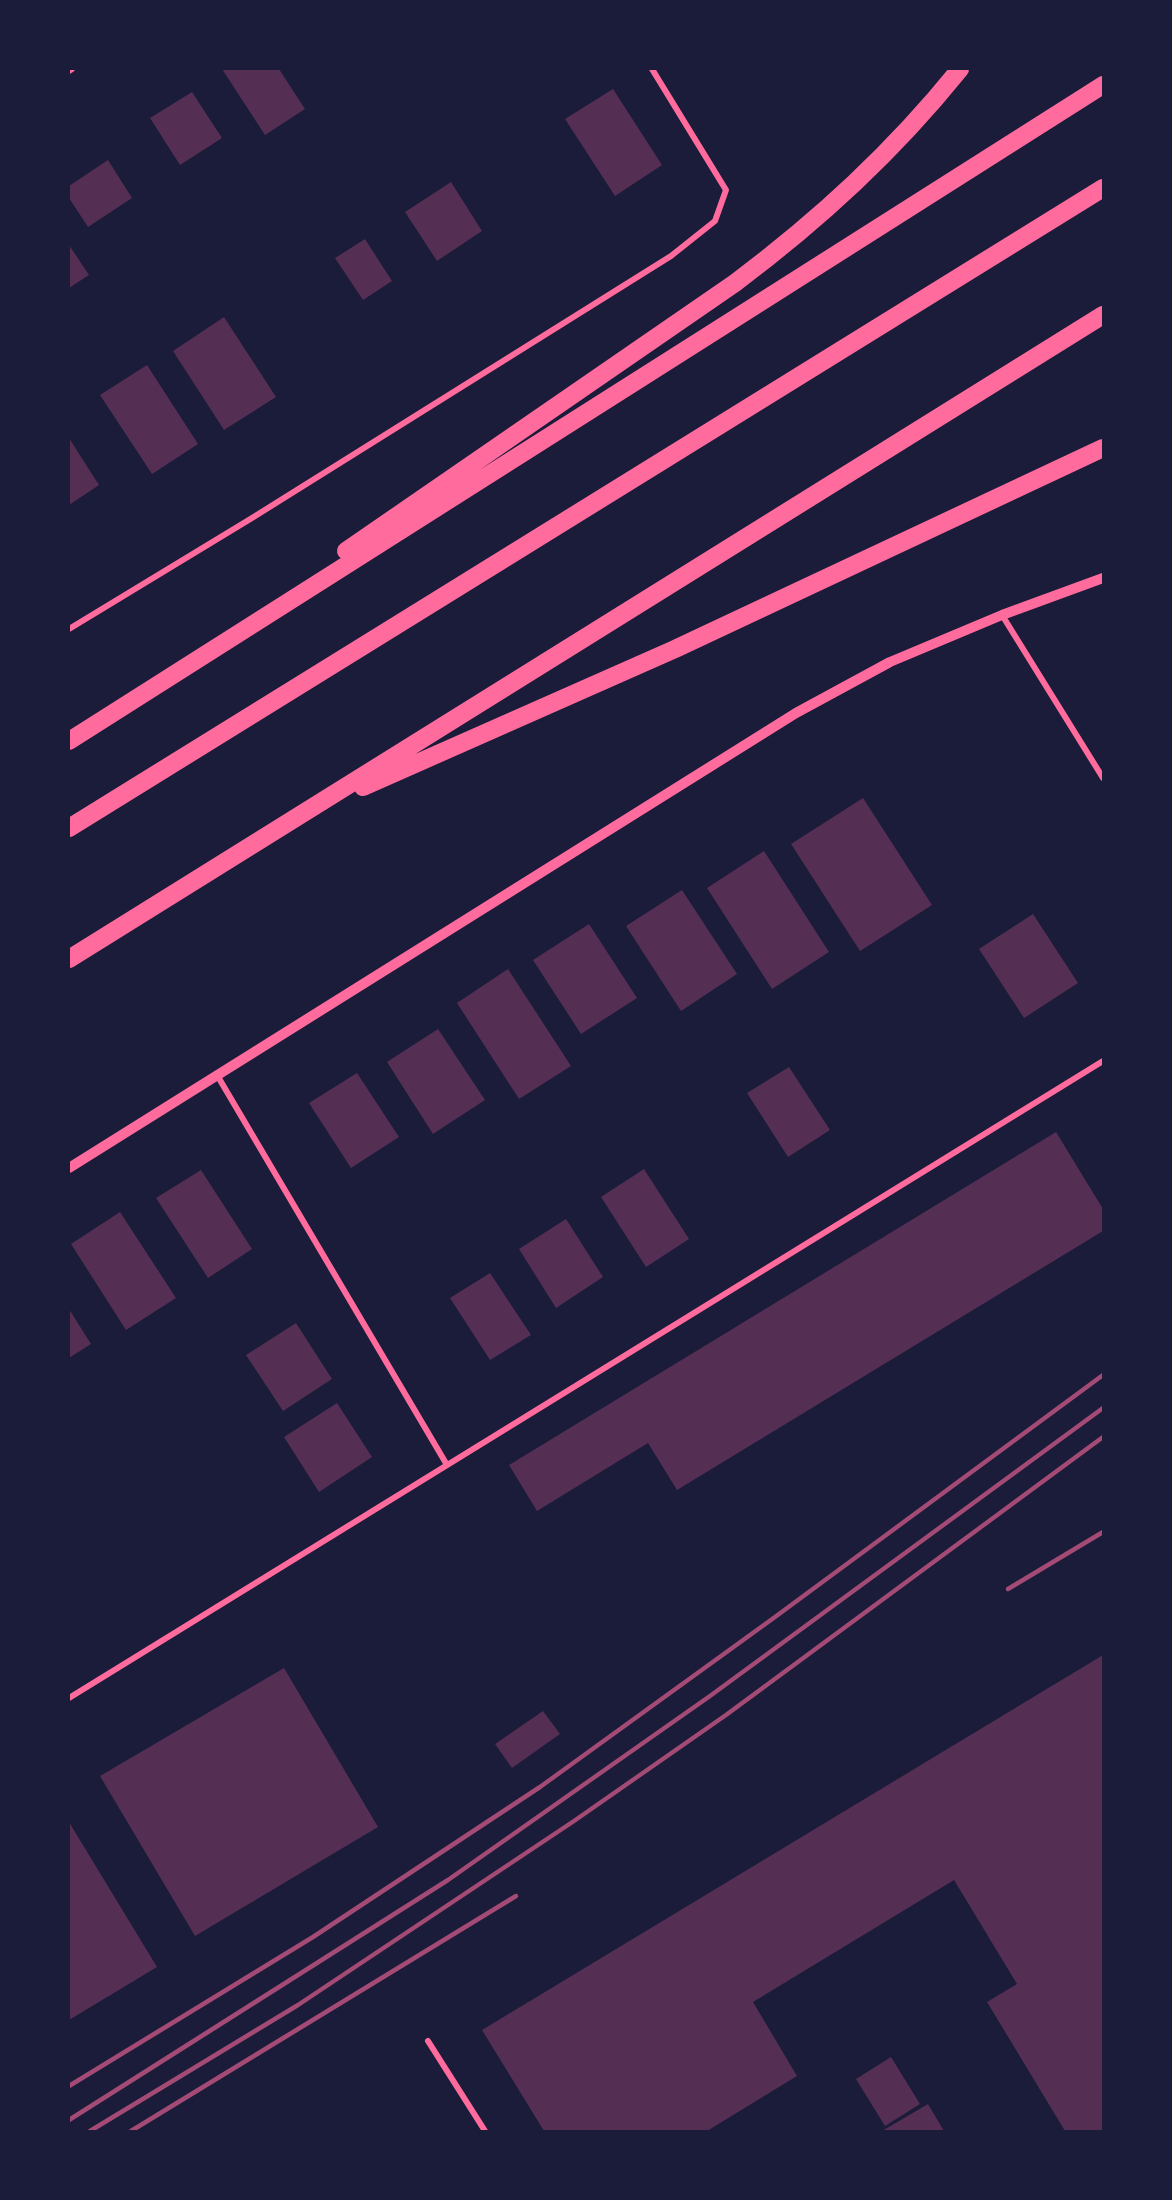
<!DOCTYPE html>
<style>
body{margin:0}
#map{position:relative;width:1172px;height:2200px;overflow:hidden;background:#1b1b3a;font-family:"PT Sans",sans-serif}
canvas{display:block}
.frame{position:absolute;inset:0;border:70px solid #1b1b3a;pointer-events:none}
</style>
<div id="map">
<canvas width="1172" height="2200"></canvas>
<div class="frame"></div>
</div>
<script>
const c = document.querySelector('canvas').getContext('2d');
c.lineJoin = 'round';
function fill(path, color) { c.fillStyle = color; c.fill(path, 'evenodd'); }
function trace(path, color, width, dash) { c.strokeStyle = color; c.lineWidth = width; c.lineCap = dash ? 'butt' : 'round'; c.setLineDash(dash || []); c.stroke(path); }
fill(new Path2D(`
 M222,69H279L305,109L265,135Z
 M613,89L662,165L615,196L565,119Z
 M192,92L222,138L180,165L150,118Z
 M108,160L132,198L88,227L69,198V186Z
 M451,182L482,231L437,261L405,212Z
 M365,239L392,281L363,300L335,258Z
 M69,245L89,275L69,288Z
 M224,317L276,397L224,430L173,351Z
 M147,365L198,444L152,474L100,395Z
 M69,438L99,485L69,505Z
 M863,798L932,905L860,951L791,844Z
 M764,851L829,952L772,989L707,888Z
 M682,890L737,974L681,1011L626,926Z
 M1033,914L1078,983L1024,1018L979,949Z
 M589,924L637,998L581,1034L533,960Z
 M508,969L571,1066L519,1099L457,1003Z
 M438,1029L485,1100L433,1134L387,1062Z
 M789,1067L830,1130L788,1157L747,1093Z
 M357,1073L399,1137L351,1168L309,1103Z
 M1056,1132L1103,1209V1231L677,1490L648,1443L537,1511L509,1465Z
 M644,1169L689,1239L646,1267L601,1197Z
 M201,1170L252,1249L208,1278L156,1198Z
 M120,1212L176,1298L126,1330L71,1244Z
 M566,1219L603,1277L556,1308L519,1249Z
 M490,1273L531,1335L490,1360L450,1298Z
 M69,1309L91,1344L69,1358Z
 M296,1323L332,1379L283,1411L246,1355Z
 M337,1403L372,1457L319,1492L284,1437Z
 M1103,1655V2131H1065L987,2002L1017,1984L954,1880L753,2002L797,2076L707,2131H544L482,2030Z
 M284,1668L378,1827L195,1936L100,1776Z
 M543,1711L560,1734L512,1768L495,1744Z
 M69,1822L157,1967L69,2020Z
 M891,2057L920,2104L885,2126L856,2079Z
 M928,2104L944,2131H882Z`), '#542f53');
trace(new Path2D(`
 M69,71L72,69
 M1002,615L1103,778
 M69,629L252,518L671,256L715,221L726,190L652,69
 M217,1075L447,1465
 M69,1698L1103,1061
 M428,2041L485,2131`), '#ff6b9d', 6);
trace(new Path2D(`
 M69,1168L796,713L890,662L1002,615L1103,578`), '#ff6b9d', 10);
trace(new Path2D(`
 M346,551L735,283C820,219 893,152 960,69
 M69,741L1103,85
 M363,787L675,649L1103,448
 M69,828L1103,188
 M69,959L1103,315`), '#ff6b9d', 18);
trace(new Path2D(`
 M1008,1589L1103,1532
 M69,2086L313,1937L540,1787L775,1617L1103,1375
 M69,2120L448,1880L710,1696L1103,1408
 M90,2131L298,2005L574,1821L726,1715L1103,1437
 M131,2131L516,1896`), '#a44b75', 4.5);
</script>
